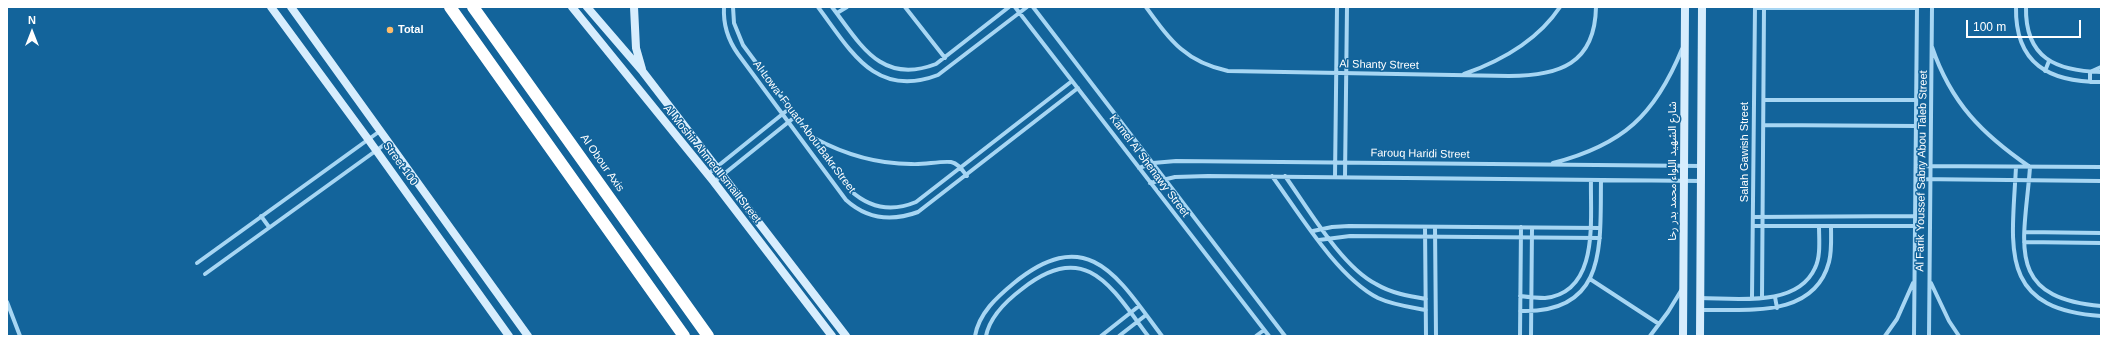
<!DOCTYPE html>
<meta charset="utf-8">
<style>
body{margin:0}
#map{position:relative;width:2108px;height:343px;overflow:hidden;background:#13649b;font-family:Arial,sans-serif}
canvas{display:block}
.frame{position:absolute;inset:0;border:8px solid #fff;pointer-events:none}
.north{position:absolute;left:12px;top:12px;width:40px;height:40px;-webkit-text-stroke:3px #13649b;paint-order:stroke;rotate:0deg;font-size:11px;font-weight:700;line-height:16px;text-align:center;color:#fff}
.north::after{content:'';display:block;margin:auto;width:14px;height:18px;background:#fff;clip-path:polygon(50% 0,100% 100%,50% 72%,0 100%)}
.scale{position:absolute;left:1966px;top:20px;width:115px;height:18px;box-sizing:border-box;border:2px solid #fff;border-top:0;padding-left:5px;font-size:12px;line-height:14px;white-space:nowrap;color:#fff;-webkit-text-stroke:3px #13649b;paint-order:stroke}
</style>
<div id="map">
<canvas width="2108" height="343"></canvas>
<div class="frame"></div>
<div class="north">N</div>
<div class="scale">100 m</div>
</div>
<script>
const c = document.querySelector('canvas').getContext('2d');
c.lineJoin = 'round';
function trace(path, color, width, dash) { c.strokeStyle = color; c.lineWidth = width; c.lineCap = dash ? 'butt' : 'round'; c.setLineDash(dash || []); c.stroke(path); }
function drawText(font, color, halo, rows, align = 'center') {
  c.font = font + ' Arial,"Noto Sans Arabic",sans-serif'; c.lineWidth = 3; c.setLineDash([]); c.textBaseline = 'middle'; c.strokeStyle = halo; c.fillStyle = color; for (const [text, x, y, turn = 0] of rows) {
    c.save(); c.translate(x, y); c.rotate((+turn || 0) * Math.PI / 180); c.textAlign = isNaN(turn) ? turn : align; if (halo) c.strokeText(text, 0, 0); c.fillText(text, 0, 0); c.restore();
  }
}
trace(new Path2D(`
 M724,7C723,25 728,40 738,54L846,200C867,219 891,222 918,212L1078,88
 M733,7L734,23L743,45L851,191C871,209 892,212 916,202L1072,81
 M818,7C851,51 875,99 938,75L1027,7
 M832,7C861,45 881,85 936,64L1009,7
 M905,7L945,58
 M1015,7L1269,336
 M1033,7L1285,336
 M1146,7C1170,40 1185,62 1228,71L1509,76C1559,76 1595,64 1596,7
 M2016,7C2015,64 2049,82 2101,82
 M2026,7C2025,58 2056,71 2101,72
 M1755,8H1917
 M837,13L847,7
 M1932,47C1951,103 1982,134 2030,167C2025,240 2002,298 2101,306
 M2045,71L2049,61
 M1464,74C1501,61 1538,40 1560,7
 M2090,82V72L2101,67
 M1764,100H1916
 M1764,125L1916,126
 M814,138C844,154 876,164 911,164C924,165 938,161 951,162C958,163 963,171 967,176
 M1553,163C1623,145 1655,115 1682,49
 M1916,166L2101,167
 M2016,167C2012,247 1997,309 2101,316
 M1139,168L1153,163L1176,161L1701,166
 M708,174L790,108
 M1272,176C1299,213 1337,277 1378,298C1393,305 1410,307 1426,310
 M1285,176C1308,208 1341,266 1376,284C1391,293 1408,296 1426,299
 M1335,177L1337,7
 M1345,177L1347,7
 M1916,179L2101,181
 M714,182L796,116
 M1150,183L1175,177L1208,176L1701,181
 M261,216L269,227
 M1753,217L1915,216
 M1753,226H1915
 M1425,227L1426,336
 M1435,227L1436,336
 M1313,231L1332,227L1349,226L1600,228
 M2025,232L2101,233
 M1319,240L1350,236L1600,238
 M2024,242L2101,243
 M197,263L380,131
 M205,274L388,142
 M1590,279L1659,324
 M1931,283L1949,321L1959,336
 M1520,296C1528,297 1537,298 1545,298C1600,292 1590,219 1591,180
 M1752,297L1755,7
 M1762,297L1764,7
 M1775,297L1777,308
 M1700,298C1735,298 1797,308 1815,268C1821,256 1819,239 1819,226
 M7,302L20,336
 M1700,310C1746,309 1814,319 1829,262C1832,251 1831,238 1831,226
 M1520,311C1608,314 1600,244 1601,180
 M975,336C979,313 997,297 1014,283C1089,222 1119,279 1162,336
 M986,336C990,316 1006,301 1022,289C1086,238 1112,288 1148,336
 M1101,336L1139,306
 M1119,336L1146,315
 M1256,336L1264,330
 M1520,336L1521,227
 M1531,336L1532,228
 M1650,336L1668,312L1682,289
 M1885,336L1897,319L1913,283
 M1914,336L1917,7
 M1929,336L1932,7`), '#a7d6f3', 4);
trace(new Path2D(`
 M271,7L368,139L509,336
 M291,7L528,336
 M572,7L714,182L832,336
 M587,7L643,72L846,336
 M634,7L636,48L642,69
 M1683,336L1685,7
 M1700,336L1702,7`), '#d7edfd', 8);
trace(new Path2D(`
 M450,7L684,336
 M473,7L708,336`), '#fff', 12);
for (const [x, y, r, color] of [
 [390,30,4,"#ffbc6a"]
]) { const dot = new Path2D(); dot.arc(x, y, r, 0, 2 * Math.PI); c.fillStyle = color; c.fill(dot); trace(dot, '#13649b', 1.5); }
drawText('bold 11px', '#fff', '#13649b', [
 ["Total",398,30]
], 'left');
drawText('11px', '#fff', '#13649b', [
 ["Al Shanty Street",1379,65,1],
 ["Al Lowa' Fouad Abou Bakr Street",804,127,53],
 ["Salah Gawish Street",1745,152,-90],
 ["Farouq Haridi Street",1420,154,1],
 ["Al Obour Axis",602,163,55],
 ["Street 100",400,164,54],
 ["Al Moshir Ahmed Ismail Street",712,164,51],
 ["Kamel Al Shenawy Street",1149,166,53],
 ["شارع الشهيد اللواء محمد بدر رخا",1673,171,-90],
 ["Al Farik Youssef Sabry Abou Taleb Street",1922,171,-89]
]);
</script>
